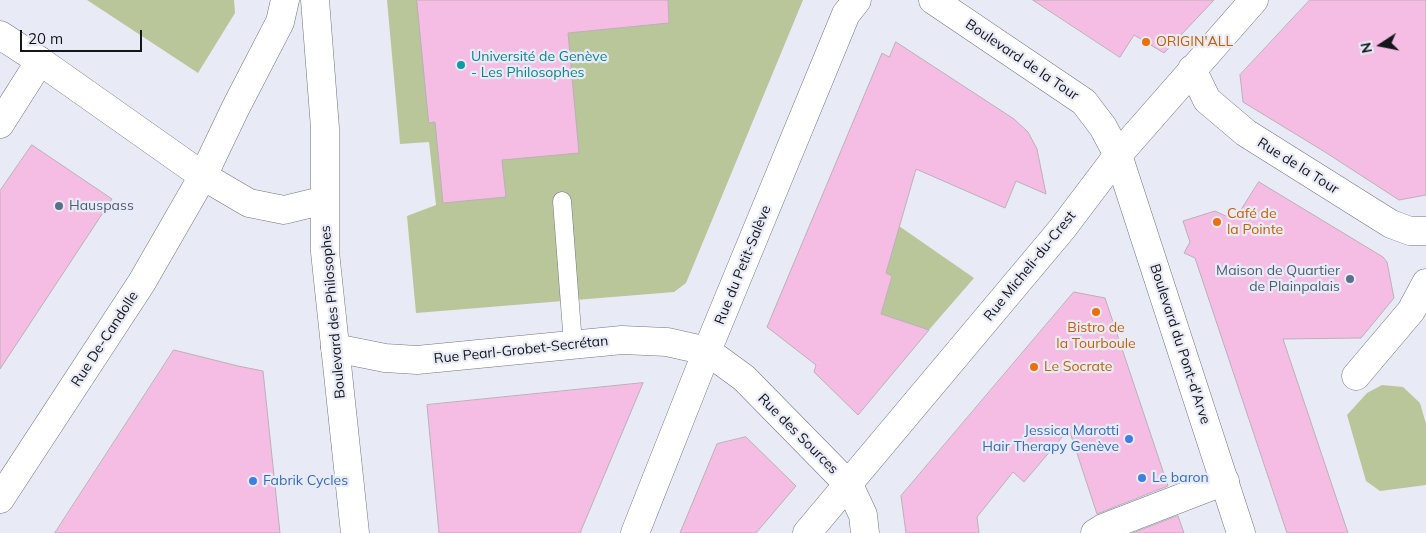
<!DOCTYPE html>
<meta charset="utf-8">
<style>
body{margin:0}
#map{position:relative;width:1426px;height:533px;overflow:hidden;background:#e8ebf6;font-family:Mulish,sans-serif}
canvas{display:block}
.north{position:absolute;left:1356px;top:20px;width:50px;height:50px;-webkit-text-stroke:4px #e8ebf6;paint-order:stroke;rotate:259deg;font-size:14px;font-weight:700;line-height:20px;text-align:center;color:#15161a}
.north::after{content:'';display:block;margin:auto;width:18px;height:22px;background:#15161a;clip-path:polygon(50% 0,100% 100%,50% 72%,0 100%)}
.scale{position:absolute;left:20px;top:30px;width:122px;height:22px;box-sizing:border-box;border:2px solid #15161a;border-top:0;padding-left:6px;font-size:15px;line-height:18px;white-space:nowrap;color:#15161a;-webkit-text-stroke:4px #e8ebf6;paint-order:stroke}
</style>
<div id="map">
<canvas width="1426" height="533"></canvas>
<div class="north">N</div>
<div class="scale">20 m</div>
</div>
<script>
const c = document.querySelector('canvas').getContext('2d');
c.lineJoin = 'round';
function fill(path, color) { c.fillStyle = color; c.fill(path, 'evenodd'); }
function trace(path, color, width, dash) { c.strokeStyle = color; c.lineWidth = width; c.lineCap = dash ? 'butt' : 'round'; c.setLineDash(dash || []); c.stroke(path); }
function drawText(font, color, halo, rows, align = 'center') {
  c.font = font + ' Mulish,sans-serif'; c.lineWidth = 4.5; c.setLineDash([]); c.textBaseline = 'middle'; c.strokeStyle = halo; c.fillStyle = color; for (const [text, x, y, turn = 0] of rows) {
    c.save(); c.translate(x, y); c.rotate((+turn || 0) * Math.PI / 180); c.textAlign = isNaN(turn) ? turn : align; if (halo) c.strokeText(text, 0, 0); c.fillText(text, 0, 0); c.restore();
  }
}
fill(new Path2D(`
 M87,0H234L235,13L198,73Z
 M387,0H803L686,283L674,292L416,313L407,216L436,205L429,142L400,144Z
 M899,226L974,278L928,331L925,329L881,314L892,276L884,273Z
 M1382,385L1403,387L1420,403L1426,424V485L1380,491L1366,481L1347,415L1367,393Z`), '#b9c69a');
const building = new Path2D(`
 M417,0H668L669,23L568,33L579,153L502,160L506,197L443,203L435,122L429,123Z
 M1033,0H1214L1164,53L1134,35L1120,57Z
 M1310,0H1426V195L1399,200L1325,152L1243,102L1240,75Z
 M896,42L1014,119L1028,132L1037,149L1046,194L1016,181L1005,208L916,169L886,273L892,276L881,314L929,330L858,415L814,372L816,365L767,327L882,53L889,57Z
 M32,145L112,199L0,369V191Z
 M1259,182L1383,257L1387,262L1394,298L1361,338L1283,339L1348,533H1287L1195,258L1184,253L1190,242L1183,221L1215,211L1234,220Z
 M1074,292L1105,298L1168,486L1097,514L1069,429L1024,482L1013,472L977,517L979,533H906L901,496Z
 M174,350L238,366L263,371L280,533H55Z
 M643,383L580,533H439L427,405Z
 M746,437L796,486L756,533H680L717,444Z
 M1178,516L1184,533H1133Z`);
fill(building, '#f5bde4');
trace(building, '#bbb0b7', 1);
const lane = new Path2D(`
 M562,201L573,344`);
const street = new Path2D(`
 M1192,69L1207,100L1246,133L1391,224L1410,231H1426
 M0,124L40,61
 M335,348L385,358L417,360L622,340L667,342L707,351L744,378L849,485L863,515L865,533
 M1356,376L1411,311L1426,283
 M635,533L707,351L846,14L857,0
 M807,533L1062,229L1118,155L1254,0
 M1095,533L1103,528L1225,481`);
const secondary = new Path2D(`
 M315,0L325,128V252L355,533
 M933,0L1084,102L1103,127L1118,155L1241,533
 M0,35L40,61L203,176L249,203L284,210L325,200
 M0,499L142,282L203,176L236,107L280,22L285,0`);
trace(lane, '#72757f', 19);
trace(street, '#72757f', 29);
trace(secondary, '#72757f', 29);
trace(lane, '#fff', 18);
trace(street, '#fff', 28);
trace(secondary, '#fff', 28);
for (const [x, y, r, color] of [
 [1146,42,5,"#e8710a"],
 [461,65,5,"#0f9aa8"],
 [59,206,5,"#5c6f8a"],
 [1217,222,5,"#e8710a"],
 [1350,279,5,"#5c6f8a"],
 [1096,312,5,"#e8710a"],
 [1034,367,5,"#e8710a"],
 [1129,439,5,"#3f7fe0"],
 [1142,478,5,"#3f7fe0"],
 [253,481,5,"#3f7fe0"]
]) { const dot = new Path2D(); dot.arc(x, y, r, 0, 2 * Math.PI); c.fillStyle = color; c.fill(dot); trace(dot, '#e8ebf6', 2); }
drawText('14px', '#c56008', '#e8ebf6', [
 ["ORIGIN'ALL",1156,42],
 ["Café de",1227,214],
 ["la Pointe",1227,230],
 ["Bistro de",1096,328,"center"],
 ["la Tourboule",1096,344,"center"],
 ["Le Socrate",1044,367]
], 'left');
drawText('14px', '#0d838f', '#e8ebf6', [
 ["Université de Genève",471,57],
 ["- Les Philosophes",471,73]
], 'left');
drawText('14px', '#15161a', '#e8ebf6', [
 ["Boulevard de la Tour",1022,60,34],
 ["Rue de la Tour",1298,166,32],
 ["Rue du Petit-Salève",743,265,-68],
 ["Rue Micheli-du-Crest",1030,266,-51],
 ["Boulevard des Philosophes",333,312,-95],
 ["Rue De-Candolle",105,339,-57],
 ["Boulevard du Pont-d'Arve",1180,344,72],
 ["Rue Pearl-Grobet-Secrétan",521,350,-6],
 ["Rue des Sources",798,434,45]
]);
drawText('14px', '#4e5e75', '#e8ebf6', [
 ["Hauspass",69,206],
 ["Maison de Quartier",1340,271,"right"],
 ["de Plainpalais",1340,287,"right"]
], 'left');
drawText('14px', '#366cbe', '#e8ebf6', [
 ["Jessica Marotti",1119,431,"right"],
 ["Hair Therapy Genève",1119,447,"right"],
 ["Le baron",1152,478],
 ["Fabrik Cycles",263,481]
], 'left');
</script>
